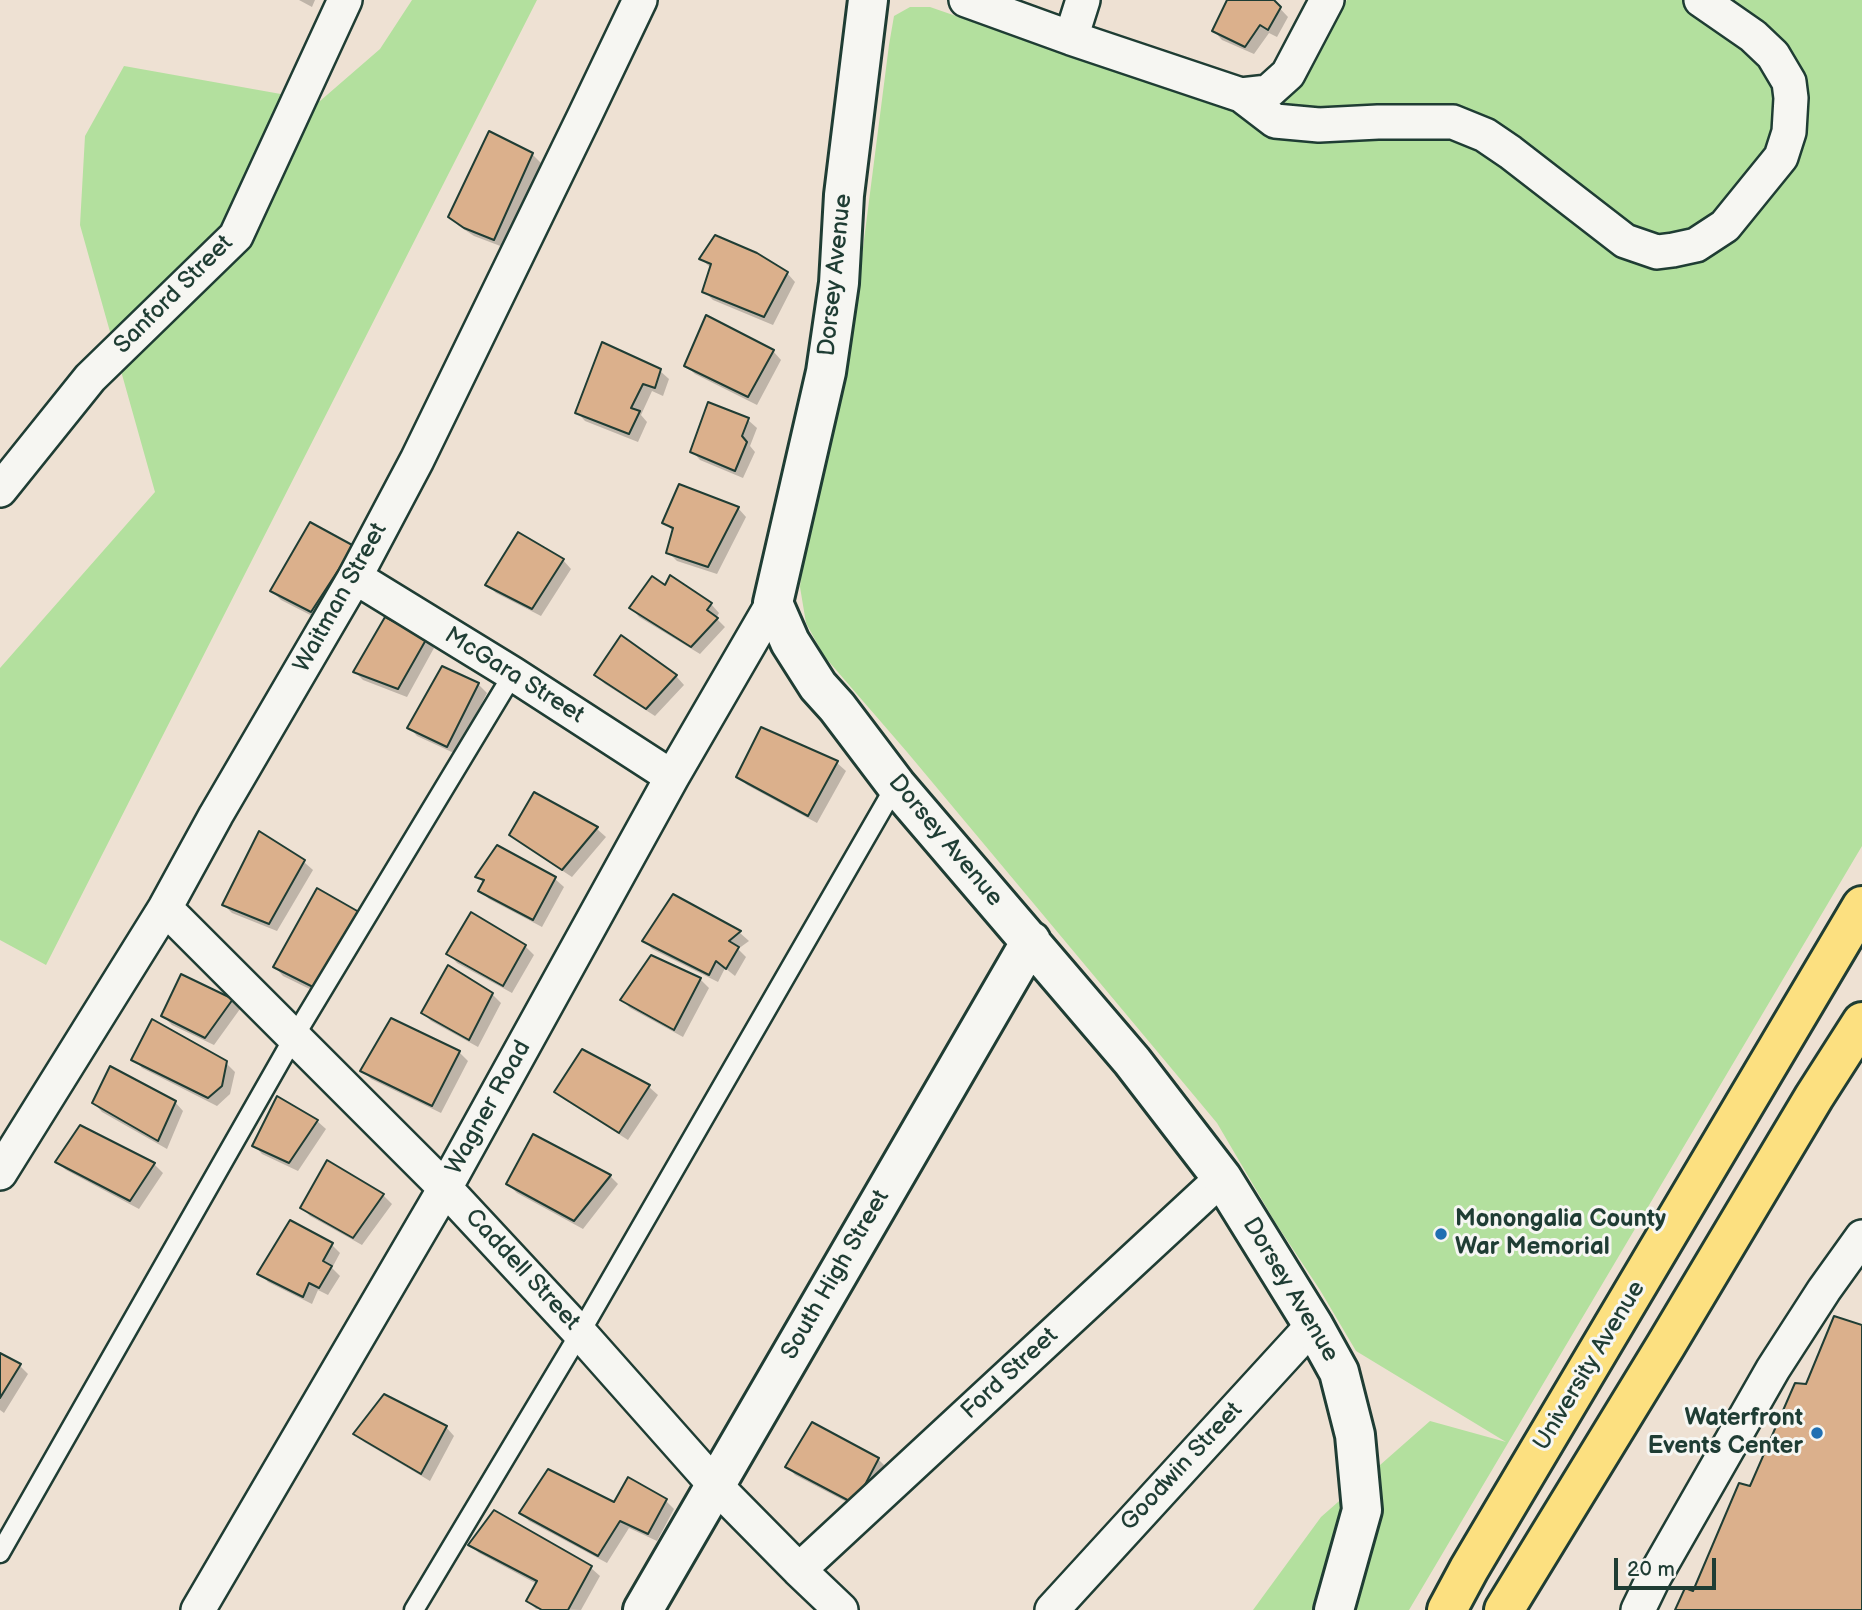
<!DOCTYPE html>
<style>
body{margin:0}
#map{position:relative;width:1862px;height:1610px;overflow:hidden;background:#eee1d3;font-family:"Balsamiq Sans",sans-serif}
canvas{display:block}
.scale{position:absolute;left:1614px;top:1558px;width:102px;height:32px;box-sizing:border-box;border:4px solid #1f3d34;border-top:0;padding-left:9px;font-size:21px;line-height:24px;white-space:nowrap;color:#1f3d34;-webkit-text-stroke:5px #f6f6f2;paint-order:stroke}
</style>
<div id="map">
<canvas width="1862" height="1610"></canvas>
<div class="scale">20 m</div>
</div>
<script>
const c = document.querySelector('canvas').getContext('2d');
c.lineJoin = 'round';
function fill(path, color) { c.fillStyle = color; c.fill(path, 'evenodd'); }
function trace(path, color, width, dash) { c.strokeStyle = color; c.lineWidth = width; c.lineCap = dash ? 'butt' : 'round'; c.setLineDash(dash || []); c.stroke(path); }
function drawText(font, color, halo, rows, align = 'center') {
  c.font = font + ' "Balsamiq Sans",sans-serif'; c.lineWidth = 6; c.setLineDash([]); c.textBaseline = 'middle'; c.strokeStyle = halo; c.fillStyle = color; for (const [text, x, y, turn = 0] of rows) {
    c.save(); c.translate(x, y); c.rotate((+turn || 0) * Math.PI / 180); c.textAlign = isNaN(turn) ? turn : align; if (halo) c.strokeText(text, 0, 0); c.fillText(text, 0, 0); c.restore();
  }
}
fill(new Path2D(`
 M412,0H537L46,965L0,940V668L155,492L80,225L85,136L124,66L320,101L380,49Z
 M1347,0H1862V846L1409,1610H1253L1321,1517L1430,1421L1506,1442L1356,1351L1320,1290L1275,1222L1217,1123L907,752L824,656L806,623L800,587L803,556L830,444L860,271L889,45L894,16L910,7H930L1207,103L1240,111L1272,107L1294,92L1314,59Z`), '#b3e09e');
fill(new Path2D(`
 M299,0H315L312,7Z
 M1229,0H1272L1288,17L1277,37L1269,33L1254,54L1222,40L1214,31Z
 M532,154L541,163L503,247L474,236L459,226L450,217Z
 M701,259L787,273L795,282L773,325L713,300L704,291L711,268Z
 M773,351L781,360L757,405L695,374L686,366Z
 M660,371L669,379L663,396L652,391L641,415L647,422L638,442L585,421L577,412Z
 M748,420L757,428L750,446L755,452L743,478L700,460L692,451Z
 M738,508L746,517L717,574L677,561L668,552L674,532L664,522Z
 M353,547L320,620L281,600L272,591Z
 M563,560L571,569L541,616L496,593L487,584Z
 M666,588L711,604L719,613L716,618L725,627L700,654L639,617L631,608Z
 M621,638L676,676L684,685L655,716L605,684L596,675Z
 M426,639L434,648L407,697L363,680L355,672Z
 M478,684L487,693L456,754L417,736L409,727Z
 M762,729L837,763L846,771L817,823L747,785L738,777Z
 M534,795L597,829L606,837L572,877L520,843L511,835Z
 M497,847L555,879L564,887L542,927L489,899L480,891L484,883L478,877Z
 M304,862L313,870L277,931L232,913L224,905Z
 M317,891L358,914L324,996L283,976L275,967Z
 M673,897L740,933L749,941L738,949L746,957L735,976L725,968L718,982L652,949L644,940Z
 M471,914L525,946L534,955L512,993L457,963L449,954Z
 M651,957L700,979L709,988L683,1037L630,1008L622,1000Z
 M182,976L232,1001L240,1009L214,1045L172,1025L163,1016Z
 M492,994L501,1003L478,1047L431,1021L423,1013Z
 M391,1021L459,1052L468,1061L441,1113L371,1079L363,1071Z
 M582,1051L649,1087L658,1095L628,1140L565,1100L556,1092Z
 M134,1059L226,1063L235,1072L230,1094L217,1106L142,1068Z
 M175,1102L183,1111L167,1149L102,1112L94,1103Z
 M317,1121L326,1129L298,1171L262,1154L254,1145Z
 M81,1128L154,1164L163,1173L139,1209L66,1170L57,1162Z
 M328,1163L383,1195L392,1204L362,1245L310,1216L302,1208Z
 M610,1176L618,1184L583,1229L517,1193L508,1184Z
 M332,1245L340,1253L332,1268L340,1276L328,1295L318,1290L312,1304L268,1282L260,1273Z
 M0,1355L20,1366L28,1374L4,1413L0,1410Z
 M446,1427L454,1436L430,1481L364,1442L356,1434Z
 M878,1459L887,1468L864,1511L795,1475L787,1466Z
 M666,1501L674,1509L657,1541L629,1528L607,1563L529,1521L521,1513Z
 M494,1512L591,1568L600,1576L581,1610L536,1609L528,1601L537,1584L479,1553L470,1545Z`), '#0003');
const building = new Path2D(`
 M1227,0H1274L1281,7L1268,30L1260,25L1245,47L1212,31Z
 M489,131L533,153L494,240L464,228L448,217Z
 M715,235L757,253L788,272L764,317L702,292L711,264L699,259Z
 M706,315L774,350L748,397L684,366Z
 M602,342L661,369L655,388L643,384L631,408L640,411L629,434L575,413Z
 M708,402L749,418L742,436L747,442L735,471L690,452Z
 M679,484L739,507L708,567L666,553L673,528L662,523Z
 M310,522L354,546L311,612L270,591Z
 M518,532L564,559L532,609L485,585Z
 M670,575L712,603L707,610L718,618L691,647L629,608L652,576L665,585Z
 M385,617L427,638L398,689L353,672Z
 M621,635L677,675L646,709L594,675Z
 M442,666L479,683L447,747L407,728Z
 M761,727L838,761L808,816L736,777Z
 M534,792L598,827L562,870L509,835Z
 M259,831L305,860L269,924L222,905Z
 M497,845L556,877L533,920L478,891L484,880L475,877Z
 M317,888L359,912L315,988L273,967Z
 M673,894L741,931L729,941L739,947L726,969L716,961L709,975L642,941Z
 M471,912L526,945L503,986L446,954Z
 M651,955L701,978L674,1030L620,1000Z
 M448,965L493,993L469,1040L421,1013Z
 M181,974L233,999L205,1038L161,1016Z
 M391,1018L460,1051L432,1106L360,1071Z
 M152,1019L227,1061L222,1086L208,1098L131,1060Z
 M582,1049L650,1085L619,1133L554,1092Z
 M110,1066L176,1101L158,1141L92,1103Z
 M277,1096L318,1120L289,1163L252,1146Z
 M80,1125L155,1163L130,1201L55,1162Z
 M533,1134L611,1175L574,1221L506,1184Z
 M327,1160L384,1194L353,1238L300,1208Z
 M290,1220L333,1243L323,1261L332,1266L319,1288L309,1283L303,1297L257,1274Z
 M1834,1316L1862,1325V1610H1675L1685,1588L1693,1591L1739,1483L1750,1486L1795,1383L1806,1384Z
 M0,1353L21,1364L0,1398Z
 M384,1394L447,1426L421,1474L353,1434Z
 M812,1422L879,1458L855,1504L785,1467Z
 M548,1469L614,1502L628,1477L667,1499L648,1534L620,1521L598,1556L519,1513Z
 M494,1510L592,1566L568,1610H542L526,1601L537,1581L468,1545Z`);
fill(building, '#dbb08c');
trace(building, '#1f3d34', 2);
const lane = new Path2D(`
 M0,1553L294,1037L513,674
 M414,1610L580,1333L896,785`);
const street = new Path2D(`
 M966,0L1071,38L1241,95L1268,92L1288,74L1327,0
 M1071,38L1083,0
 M1241,95L1275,121L1319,125L1378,122H1453L1485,135L1510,152L1625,241L1657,252L1673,250L1696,245L1725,226L1781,157L1789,132L1791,98L1789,82L1773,55L1753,36L1701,0
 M0,490L90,378L236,236L345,0
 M355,577L513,674L672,777
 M165,908L445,1188L580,1333L715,1485L799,1570L841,1610
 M0,1173L165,908L216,815L355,577L417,460L585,115L640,0
 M799,1570L1222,1178
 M198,1610L445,1188L672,777L773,603
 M1052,1610L1313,1325
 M1638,1610L1653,1579L1773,1369L1824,1290L1862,1237`);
const secondary = new Path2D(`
 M868,0L844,195L839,283L826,372L773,603L790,642L818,686L837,707L896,785L1132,1061L1222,1178L1313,1325L1339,1372L1355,1435L1362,1510L1334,1610
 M643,1610L1031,941`);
const primary = new Path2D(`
 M1447,1610L1469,1569L1862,906
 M1504,1610L1666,1345L1814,1097L1862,1022`);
trace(lane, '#1f3d34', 23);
trace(street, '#1f3d34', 38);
trace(secondary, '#1f3d34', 44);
trace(primary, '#1f3d34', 44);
trace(lane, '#f6f6f2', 18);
trace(street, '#f6f6f2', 33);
trace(secondary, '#f6f6f2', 38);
trace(primary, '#fce080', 38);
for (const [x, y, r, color] of [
 [1441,1234,7,"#1f6fb2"],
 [1817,1433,7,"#1f6fb2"]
]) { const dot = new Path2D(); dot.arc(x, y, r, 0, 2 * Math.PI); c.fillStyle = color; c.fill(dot); trace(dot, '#f6f6f2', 2.5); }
drawText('24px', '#1f3d34', '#f6f6f2', [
 ["Dorsey Avenue",836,275,-84],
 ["Sanford Street",174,295,-45],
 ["Waitman Street",341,598,-61],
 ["McGara Street",514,676,32],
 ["Dorsey Avenue",945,841,50],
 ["Wagner Road",489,1108,-61],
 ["Caddell Street",522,1270,47],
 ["South High Street",836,1275,-60],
 ["Dorsey Avenue",1290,1290,59],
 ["University Avenue",1590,1366,-59],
 ["Ford Street",1010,1374,-43],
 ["Goodwin Street",1182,1467,-47]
]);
drawText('bold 24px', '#1f3d34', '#f6f6f2', [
 ["Monongalia County",1455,1220],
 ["War Memorial",1455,1248],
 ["Waterfront",1803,1419,"right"],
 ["Events Center",1803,1447,"right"]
], 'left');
</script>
